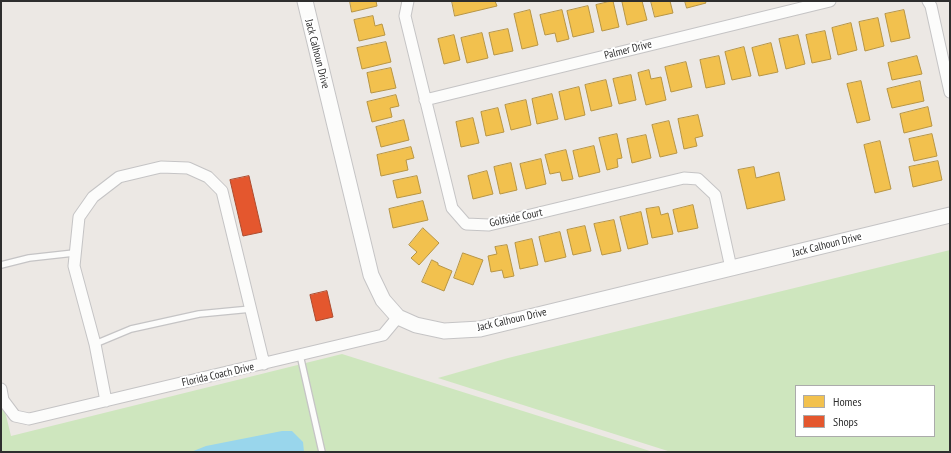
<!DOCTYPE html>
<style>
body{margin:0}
#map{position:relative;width:951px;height:453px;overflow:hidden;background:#ece8e4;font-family:"PT Sans Narrow",sans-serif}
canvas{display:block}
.frame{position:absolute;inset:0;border:2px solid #2e2e2e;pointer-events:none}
.legend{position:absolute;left:795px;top:385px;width:140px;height:52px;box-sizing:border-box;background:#fff;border:1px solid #ababab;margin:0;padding:5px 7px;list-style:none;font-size:12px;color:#2e2e2e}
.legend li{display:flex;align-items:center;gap:8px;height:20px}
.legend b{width:20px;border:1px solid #ababab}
</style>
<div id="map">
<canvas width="951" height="453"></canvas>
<div class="frame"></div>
<ul class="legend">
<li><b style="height:11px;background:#f2c14e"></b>Homes</li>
<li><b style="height:11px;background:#e4572e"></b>Shops</li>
</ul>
</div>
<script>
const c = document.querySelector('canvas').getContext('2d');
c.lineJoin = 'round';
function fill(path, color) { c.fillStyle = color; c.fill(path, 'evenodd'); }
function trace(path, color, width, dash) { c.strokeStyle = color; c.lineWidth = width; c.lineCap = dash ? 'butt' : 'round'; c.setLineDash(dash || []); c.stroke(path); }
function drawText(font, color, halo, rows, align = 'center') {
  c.font = font + ' "PT Sans Narrow",sans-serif'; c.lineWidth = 4; c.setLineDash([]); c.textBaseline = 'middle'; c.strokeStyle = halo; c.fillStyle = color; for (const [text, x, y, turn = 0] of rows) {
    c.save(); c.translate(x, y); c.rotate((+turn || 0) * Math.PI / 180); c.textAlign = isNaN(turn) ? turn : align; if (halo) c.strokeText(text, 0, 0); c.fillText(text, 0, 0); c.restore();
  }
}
fill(new Path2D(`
 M950,250V452H671L438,378L508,358ZM796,386H934V436H796Z
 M342,354L653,452H1V395L11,436Z`), '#cee6be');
fill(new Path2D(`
 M282,431H292L303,442L304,452H191L206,446Z`), '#99d6ec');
const homes = new Path2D(`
 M350,1H376L377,6L352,12Z
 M452,1H495L497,6L455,16Z
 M613,1L619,27L602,31L596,5Z
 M626,1H642L647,20L627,25L622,2Z
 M651,1H670L673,13L655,17Z
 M685,1H705L706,3L687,8Z
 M588,6L594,32L573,37L567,11Z
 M530,10L538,45L522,49L514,14Z
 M562,10L569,39L557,42L555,33L545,35L540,15Z
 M904,10L910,38L891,42L885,14Z
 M373,16L375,26L382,24L385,35L359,41L354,20Z
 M878,18L884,46L865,51L859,22Z
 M851,23L857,50L838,55L832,28Z
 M508,29L513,51L494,55L489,33Z
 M825,31L831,59L812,63L806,35Z
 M482,33L488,58L467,63L461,38Z
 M454,35L460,60L444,64L438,39Z
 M798,35L805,64L786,69L779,39Z
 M386,42L391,62L362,69L357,48Z
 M771,43L778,72L759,76L752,48Z
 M744,47L751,76L732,80L725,52Z
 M719,56L725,84L706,88L700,60Z
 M917,56L922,74L892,80L888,63Z
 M686,62L692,87L671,92L665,67Z
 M391,68L396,88L371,93L367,73Z
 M649,70L651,79L661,77L666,100L646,105L638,73Z
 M631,75L636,100L619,104L613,79Z
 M606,80L612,106L591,111L585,85Z
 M861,81L870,120L857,123L847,84Z
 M920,81L924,101L892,108L887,89Z
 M579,87L585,115L565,120L559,92Z
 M552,94L558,119L537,124L532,99Z
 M396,95L399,106L390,108L392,117L372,122L367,102Z
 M526,100L531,125L511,130L505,105Z
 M928,107L932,126L904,133L900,114Z
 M498,108L504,132L486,136L481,112Z
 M698,115L703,136L695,138L697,146L684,149L678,119Z
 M473,118L479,143L461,147L456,122Z
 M404,120L409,140L381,147L376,127Z
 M669,121L677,153L660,157L652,125Z
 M617,134L622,158L617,159L618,167L607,170L599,138Z
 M932,134L937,156L914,161L909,139Z
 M646,135L651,158L632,163L627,139Z
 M880,141L891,189L875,193L864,145Z
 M594,146L600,172L579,177L573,151Z
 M411,147L414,158L406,160L408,170L381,176L377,155Z
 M566,150L573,179L562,181L560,172L550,174L545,155Z
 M541,159L546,184L526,189L520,164Z
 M938,161L942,180L913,187L909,167Z
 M511,163L517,190L500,194L494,167Z
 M754,167L756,178L779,172L785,200L747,209L738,170Z
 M487,171L493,194L473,199L468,176Z
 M417,176L421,193L397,198L393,181Z
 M423,201L428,220L393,228L389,209Z
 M693,205L698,228L678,232L673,210Z
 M659,207L661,215L668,213L673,234L652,238L646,209Z
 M641,212L648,244L628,249L620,217Z
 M614,220L621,251L602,255L594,224Z
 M585,226L591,251L573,255L567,230Z
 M423,228L439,243L419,265L411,258L417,252L409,245Z
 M560,232L566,257L545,262L539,237Z
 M532,239L538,265L520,269L515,243Z
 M507,245L514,276L504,278L502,270L491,272L488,256L497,254L495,247Z
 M463,253L483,260L473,285L454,278Z
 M432,260L438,263V265L452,271L444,291L422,282Z`);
fill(homes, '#f2c14e');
trace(homes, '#b79544', 1);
const shops = new Path2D(`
 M249,176L262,232L243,236L230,180Z
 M327,291L333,317L316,321L310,295Z`);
fill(shops, '#e4572e');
trace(shops, '#ad4b2e', 1);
const lane = new Path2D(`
 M1,265L29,258L74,253
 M95,344L131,329L199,314L251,309
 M300,355L322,452`);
const street = new Path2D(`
 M408,1L405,16L452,208L466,224L489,225L684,178L698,179L715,195L731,268
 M928,1L931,6L950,92
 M425,100L830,1
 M1,389L3,400L15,416L29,419L383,335L398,317
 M106,401L95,344L74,266L79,217L93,197L119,177L161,167L188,168L208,177L222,191L264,364`);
const secondary = new Path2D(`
 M305,1L371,275L383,300L398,317L416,325L444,331L480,329L950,215`);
trace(lane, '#c5c4c5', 8);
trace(street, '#c5c4c5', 13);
trace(secondary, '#c5c4c5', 17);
trace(lane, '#fcfcfb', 5.5);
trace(street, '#fcfcfb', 11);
trace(secondary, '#fcfcfb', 15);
drawText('11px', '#2e2e2e', '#fff', [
 ["Palmer Drive",628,50,-14],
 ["Jack Calhoun Drive",317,54,76],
 ["Golfside Court",516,218,-12],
 ["Jack Calhoun Drive",827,245,-14],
 ["Jack Calhoun Drive",512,320,-13],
 ["Florida Coach Drive",218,375,-13]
]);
</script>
